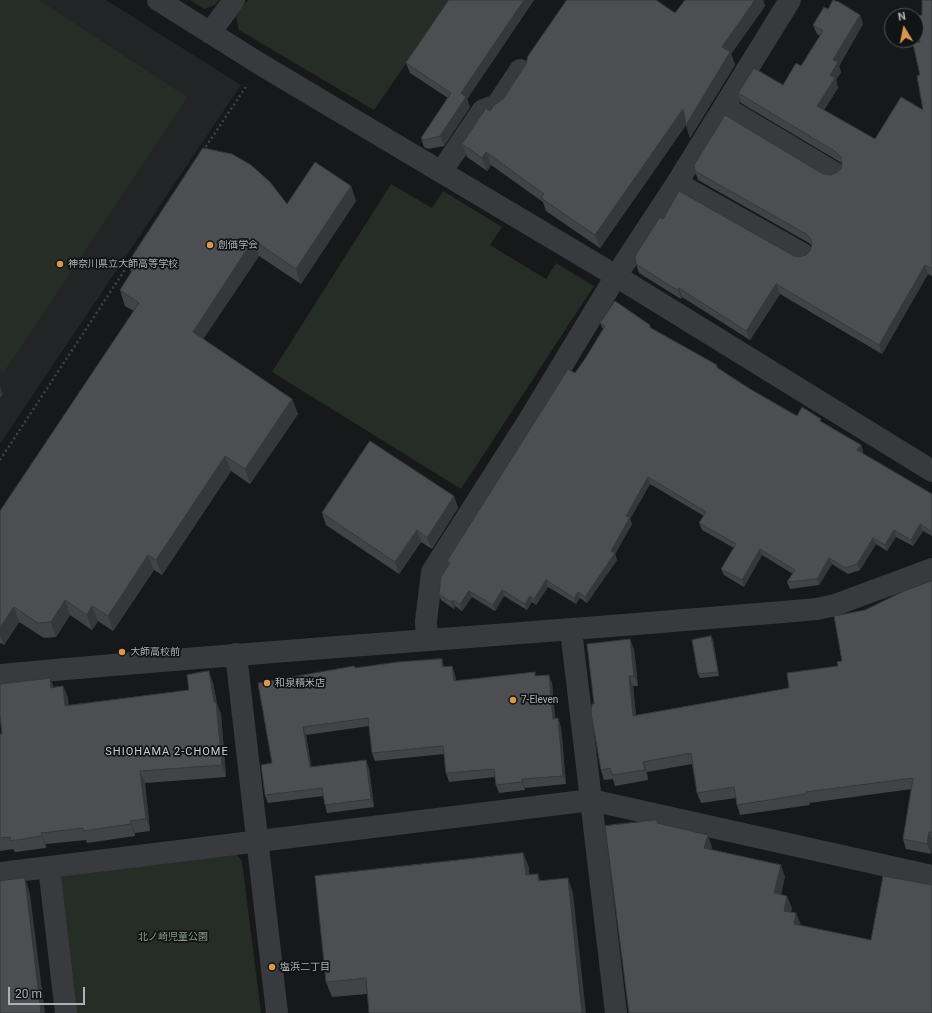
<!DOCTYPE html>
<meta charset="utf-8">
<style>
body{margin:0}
#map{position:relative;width:932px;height:1013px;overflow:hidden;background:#171819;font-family:Roboto,sans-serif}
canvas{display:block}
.north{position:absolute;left:884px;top:8px;width:40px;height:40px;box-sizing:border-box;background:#121314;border:1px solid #4f5255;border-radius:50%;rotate:350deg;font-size:11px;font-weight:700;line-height:16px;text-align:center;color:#abb1b7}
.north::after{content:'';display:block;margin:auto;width:14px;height:18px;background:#db974d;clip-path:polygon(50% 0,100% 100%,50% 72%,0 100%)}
.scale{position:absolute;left:8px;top:987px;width:77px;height:18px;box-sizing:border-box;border:2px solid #abb1b7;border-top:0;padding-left:5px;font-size:12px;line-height:14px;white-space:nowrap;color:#abb1b7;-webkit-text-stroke:3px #121314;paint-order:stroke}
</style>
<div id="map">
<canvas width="932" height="1013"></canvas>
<div class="north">N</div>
<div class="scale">20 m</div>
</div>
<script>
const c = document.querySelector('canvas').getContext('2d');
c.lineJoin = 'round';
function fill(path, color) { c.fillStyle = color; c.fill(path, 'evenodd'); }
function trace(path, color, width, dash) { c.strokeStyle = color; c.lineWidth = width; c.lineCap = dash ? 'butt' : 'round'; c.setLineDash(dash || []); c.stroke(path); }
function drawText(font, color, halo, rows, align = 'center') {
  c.font = font + ' Roboto,"Noto Sans JP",sans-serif'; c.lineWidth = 3.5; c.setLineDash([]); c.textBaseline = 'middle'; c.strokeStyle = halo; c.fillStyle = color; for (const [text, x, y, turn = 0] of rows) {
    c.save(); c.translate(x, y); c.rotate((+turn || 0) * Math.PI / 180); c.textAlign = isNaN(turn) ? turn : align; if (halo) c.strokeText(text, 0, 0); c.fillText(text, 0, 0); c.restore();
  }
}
fill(new Path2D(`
 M0,0H106L241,85L0,444Z`), '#232426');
fill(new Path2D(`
 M0,0H39L187,97L3,373L0,370Z
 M190,0H219L215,5L204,9Z
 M248,0H450L374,110L239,30L236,16Z
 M391,184L432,208L443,191L502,227L490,245L546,279L556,263L594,286L461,489L272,372Z
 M236,854L242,861L261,1013H71L55,885L64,874Z`), '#262d26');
trace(new Path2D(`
 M203,151L247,85
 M0,460L130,262`), '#3f4144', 2.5, [2, 3]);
trace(new Path2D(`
 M158,0L260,64L616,276L932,471
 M210,33L234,0
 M724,107L833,172
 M441,172L483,110L497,105L520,70
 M677,183L803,254
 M571,630L616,1013
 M427,640L426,621L432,572L529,420L616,276L677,183L790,0
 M236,654L277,1013
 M0,675C272,650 545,633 817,609L835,605L932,569
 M49,867L66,1013
 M0,873L591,800L932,876`), '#393a3d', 22);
fill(new Path2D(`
 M449,0H534L467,99L470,107L444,146L428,149L424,147L421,138L448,98L410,73L406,63Z
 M685,0H763L765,6L731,54L735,65L690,138L686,125L600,248L546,211L543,202L491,165L487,171L467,157L462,144L490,111L675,13Z
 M932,0V276L928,274L882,354L780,294L750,340L682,297L681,299L676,296L639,273L636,264L663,219L794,256L800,257L806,255L810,251L812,246L809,243L698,180L695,171L823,174L830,175L836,173L841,169L842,164L840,162L741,103L738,93L783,85L801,66L820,36L817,34L813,25L828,9L860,15L863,24L839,66L841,72L836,80L838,88L824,110L875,139L923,110L920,75V22L922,15Z
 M351,186L356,201L301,284L259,256L203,339L292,399L298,414L250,484L231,471L162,575L154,570L113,631L98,621L92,630L70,615L56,637L44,638L19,622L4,645L1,643L0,644V511L134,311L125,306L120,290L131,272L128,263L287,204Z
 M600,323L650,325L651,328L717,365L718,368L750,389L797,416L822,422L861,445L863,451L862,453L932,494V536L923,531L913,546L896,537L887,551L876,544L860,570L848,574L832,564L819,585L790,589L787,582L793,574L762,555L744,587L724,575L721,569L734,548L702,530L699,523L704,516L650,484L630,519L632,524L615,554L617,560L587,603L580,598L576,604L548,587L536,605L532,602L527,610L504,596L495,611L472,597L462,611L455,606L454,609L441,600L439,594L449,565L447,561L585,359L603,329Z
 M454,496L458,508L432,549L421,542L399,574L326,525L322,513Z
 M932,581V846L931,854L906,849L903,839L912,789L809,803L810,805L740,815L737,805L736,798L701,803L697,793L692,764L647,772L648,780L615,786L613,779L604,780L601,770L594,704L634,649L638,686H633L636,715L789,688L838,666L842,661L865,610Z
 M713,640L719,676L700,678L698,674Z
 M442,659L444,667L452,666L455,675L456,681L536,676L552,683L555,719L558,718L561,727L566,784L525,788V790L499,793L496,785L495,777L449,782L446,773L444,754L375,761L372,753L369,726L306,735L311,767L369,768L374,807L327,813L325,805L323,796L268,803L265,795L272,763L354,666L355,668Z
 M213,683L217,704L221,714L226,777L145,783L150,831L135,833V836L87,843L86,840L46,844V848L15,852L13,849L0,851V734H2L54,687L63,686L68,698V705L189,690Z
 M523,853L529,868V875L540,881L573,893L367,994L332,997L326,982Z`), '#414346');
fill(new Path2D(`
 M524,0H534L467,99L470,107L444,146L440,136L461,93Z
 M755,0H763L765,6L731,54L735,65L690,138L686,125L600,248L595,235L683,109L722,47Z
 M860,15L863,24L839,66L841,72L836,80L838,88L820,115L817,106L833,60Z
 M486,152L491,165L487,171L482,158Z
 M351,186L356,201L301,284L296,269Z
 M253,240L259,256L198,347L193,332Z
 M925,265L928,274L882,354L879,345Z
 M776,284L780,294L750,340L746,331Z
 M679,288L682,297L681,299L678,290Z
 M0,386L3,394L0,398Z
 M292,399L298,414L250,484L245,469Z
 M861,445L863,451L860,457L857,450Z
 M225,456L231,471L162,575L156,560Z
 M648,477L650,484L630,519L632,524L615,554L617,560L587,603L585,597L611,551L626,516Z
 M454,496L458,508L432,549L427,538Z
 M920,524L923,531L913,546L911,540Z
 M417,530L421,542L399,574L395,562Z
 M894,530L896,537L887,551L885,545Z
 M873,538L876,544L860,570L857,564Z
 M760,549L762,555L744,587L742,580Z
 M148,555L154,570L113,631L108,616Z
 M829,558L832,564L819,585L817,579Z
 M546,580L548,587L536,605L534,599Z
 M502,590L504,596L495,611L493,605Z
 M469,591L472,597L462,611L460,604Z
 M578,592L580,598L576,604L574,598Z
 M530,596L532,602L527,610L525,604Z
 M65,600L70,615L56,637L51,622Z
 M453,600L455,606L454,609L451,602Z
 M92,606L98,621L92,630L87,615Z
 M14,607L19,622L4,645L0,635V627Z
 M711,636L713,640L719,676L718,672Z
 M630,639L634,649L638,686L634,676Z
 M442,659L444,667H442Z
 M452,666L455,675L457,689L454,681Z
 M209,671L213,683L217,704L221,714L226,777L222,765L214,702Z
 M549,675L552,683L556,727L553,719Z
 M629,676L633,686L637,726L633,716Z
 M50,678L55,690L51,688Z
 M63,686L68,698L70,717L65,706Z
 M558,718L561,727L566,784L563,776Z
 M303,727L306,735L313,775L310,767Z
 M366,760L369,768L374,807L371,799Z
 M643,762L647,772L648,780L645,770Z
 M140,771L145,783L150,831L146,819Z
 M522,779L525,788V790L522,782Z
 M130,821L135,833V836Z
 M929,832L932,839V846L931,854L927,844Z
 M41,833L46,844V848Z
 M708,835L712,847L709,860L704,848Z
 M523,853L529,868L531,890L526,875Z
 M781,865L785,877L779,905L774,893Z
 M538,874L543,889L538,881Z
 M25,878L30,894L45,1013H41Z
 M568,878L573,893L586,1013H582Z
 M787,896L792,908L789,923L784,911Z
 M796,913L801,925L794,924Z`), '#353739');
const building = new Path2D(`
 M449,0H524L461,93L466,97L440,136L424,140L421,138L451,93L406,63Z
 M567,0H656L675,13L685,0H755L722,47L730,52L686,125L683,109L595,235L541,198L544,194L486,152L482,158L462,144L486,108L490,111L494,105L503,99L526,64L528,56Z
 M833,0L839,2L860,15L833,60L838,62L830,75L835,78L817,106L875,139L901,97L923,110L917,76L920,75L913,44L920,42L916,23L920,22L918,16L922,15V0H932V269L925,265L879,345L776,284L746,331L679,288L678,290L672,287L636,264L635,256L660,217L663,219L679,191L794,256L800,257L806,255L810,251L812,244L810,238L806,234L695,171L694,165L725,115L823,174L830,175L836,173L841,169L842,163L841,157L836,152L738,93L754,68L783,85L796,63L801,66L823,31L813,25L824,7L828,9Z
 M203,148L232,154L251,165L270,182L287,204L315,162L351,186L296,269L253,240L193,332L292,399L245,469L225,456L156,560L148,555L108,616L92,606L87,615L65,600L51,622L38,623L14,607L0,627V511L139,303L120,290L134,268L128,263Z
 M615,301L650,325L649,327L717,365L716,367L750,389L797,416L802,407L821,419L820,421L861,445L857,450L932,494V532L920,524L911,540L894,530L885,545L873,538L857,564L846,568L829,558L817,579L787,582L795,570L760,549L742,580L721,569L736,544L699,523L706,512L648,477L626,516L630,517L611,551L615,553L585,597L578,592L574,598L546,580L534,599L530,596L525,604L502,590L493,605L469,591L460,604L453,600L451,602L439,594L441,577L450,563L447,561L568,369L575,373L585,359L605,326L600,323Z
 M370,441L454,496L427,538L417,530L395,562L322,513Z
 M932,581V832H929L927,844L903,839L913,778L806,792V794L737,805L734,787L697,793L691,753L643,762L645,770L612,775L610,768L601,770L591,713L592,704H594L587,644L630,639L634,676H629L633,716L789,688L787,673L838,666L837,662L842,661L834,616L865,610L904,591Z
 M711,636L718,672L698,674L692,640Z
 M442,659V667L452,666L454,681L535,672V676L549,675L553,719L558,718L563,776L522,779V782L496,785L494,769L446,773L443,746L372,753L368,718L303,727L310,767L366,760L371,799L325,805L322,788L265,795L261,765L272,763L258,683L354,666L355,668L398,662Z
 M209,671L214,702H216L222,765L140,771L146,819L130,821L131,824L83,831V828L41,833L42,836L10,841V837L0,838V734H2L0,716V684L50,678L51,688L63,686L65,706L189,690L187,675Z
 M657,820V823L708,835L704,848L781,865L774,893L787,896L784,911L796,913L794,924L871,940L883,876L932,885V1013H629L605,826Z
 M523,853L526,875L538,874V881L568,878L582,1013H369L366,978L326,982L315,876Z
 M25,878L41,1013H0V881Z`);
fill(building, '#4c4e51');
trace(building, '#353739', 1);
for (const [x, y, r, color] of [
 [210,245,4,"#db974d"],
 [60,264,4,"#db974d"],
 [122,652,4,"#db974d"],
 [267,683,4,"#db974d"],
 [513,700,4,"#db974d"],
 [272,967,4,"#db974d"]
]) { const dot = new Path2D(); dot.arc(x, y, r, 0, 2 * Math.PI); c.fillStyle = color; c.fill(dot); trace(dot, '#121314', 1.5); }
drawText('10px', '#abb1b7', '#121314', [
 ["創価学会",218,245],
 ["神奈川県立大師高等学校",68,264],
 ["大師高校前",130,652],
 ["和泉精米店",275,683],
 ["7-Eleven",521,700],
 ["塩浜二丁目",280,967]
], 'left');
drawText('10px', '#87a085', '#121314', [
 ["北ノ崎児童公園",173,937]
]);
c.letterSpacing = '1px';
drawText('11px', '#cccfd4', '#121314', [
 ["SHIOHAMA 2-CHOME",167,752]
]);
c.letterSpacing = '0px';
</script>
